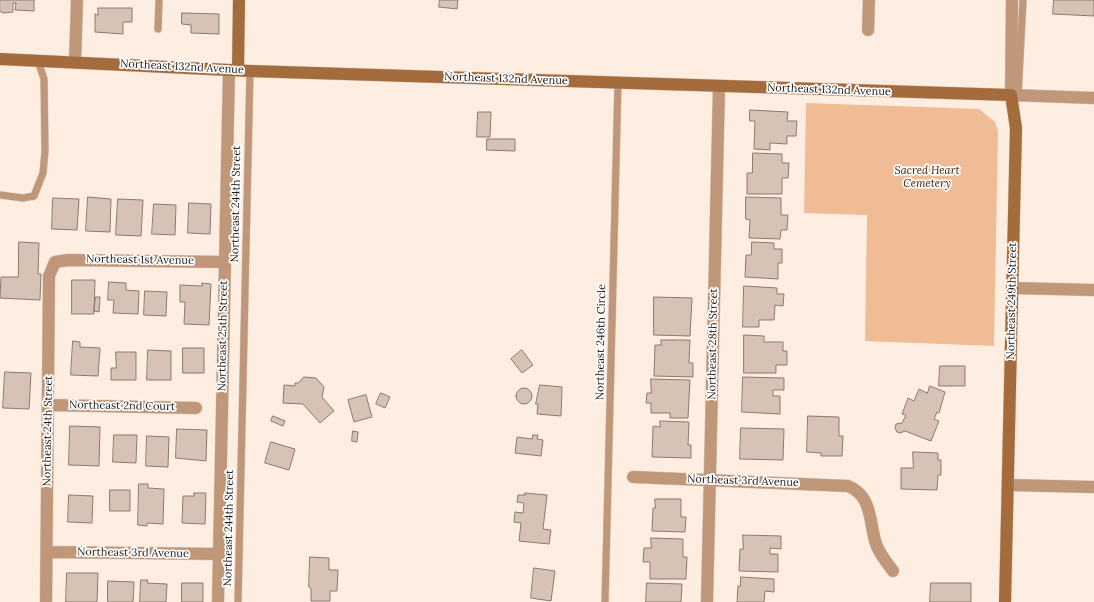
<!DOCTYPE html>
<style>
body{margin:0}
canvas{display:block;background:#feeee2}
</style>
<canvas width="1094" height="602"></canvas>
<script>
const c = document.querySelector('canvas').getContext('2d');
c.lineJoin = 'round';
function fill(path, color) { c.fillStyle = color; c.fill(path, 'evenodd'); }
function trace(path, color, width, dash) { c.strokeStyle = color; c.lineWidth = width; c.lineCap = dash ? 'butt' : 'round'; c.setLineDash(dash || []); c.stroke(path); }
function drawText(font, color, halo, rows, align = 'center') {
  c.font = font + ' Lora,serif'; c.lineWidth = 3.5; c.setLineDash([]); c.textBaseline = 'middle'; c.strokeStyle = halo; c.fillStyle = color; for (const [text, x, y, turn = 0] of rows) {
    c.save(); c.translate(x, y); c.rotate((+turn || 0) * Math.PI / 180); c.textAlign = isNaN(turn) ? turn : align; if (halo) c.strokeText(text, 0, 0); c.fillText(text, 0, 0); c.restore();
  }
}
fill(new Path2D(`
 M806,103L979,109L995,122L998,131L994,346L865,341L867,215L804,213Z`), '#efbc95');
const building = new Path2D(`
 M0,0H34V11L15,10L16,3H13V12L3,13L0,11Z
 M440,0H458L457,9L439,7Z
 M1054,0H1094V16L1053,14Z
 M98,8H132V22H123V34L95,32V14L98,15Z
 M182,13L219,14V34L191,33V25L182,24Z
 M750,110L788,112L787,121H797L796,136H787V144L770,143V150L754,149L755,121H750Z
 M478,112H491L490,137H477Z
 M487,139H515V151L487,150Z
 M753,153L782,154V163H789L788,178H782V194H747V173H752Z
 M88,197L111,199L110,232L86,231Z
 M746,197L781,198V215H788L787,230H781L780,239L749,238L750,220L746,219Z
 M53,198L79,199L77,230L52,229Z
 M118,199L143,200L141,236L116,235Z
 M189,203L211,204L210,234L188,233Z
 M154,204L176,205L175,235L152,234Z
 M19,242L39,243L38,274H41L40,300L0,298L1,277H18Z
 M752,242L774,243V249H782V263H778V279L745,277L746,255H751Z
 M72,280H95L94,314H72Z
 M109,282L126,283V290L139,291L138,314L113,313L114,300H108Z
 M202,283L211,284L209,325L184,324L185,302H180V285L202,286Z
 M744,286L777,288V294H784L783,306L775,305L774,320H759V327H743Z
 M145,291L167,292L166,316L144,315Z
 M96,297H100L99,312L94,311Z
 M654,297L692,298L690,336L654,335Z
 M744,335L764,336V342H783V351H787V365H776V373H744Z
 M661,340H690L689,363H693V377L654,376L655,345H661Z
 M73,341L80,342V347L100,348L98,376L71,375Z
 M183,348H204V373H183Z
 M148,350L171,351V380H147Z
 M522,350L533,365L522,373L511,359Z
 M116,352H136V380H111V368H116Z
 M940,366H965V386H939Z
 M5,372L31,373L29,409L3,408Z
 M304,377L316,378L324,387L322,397L334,411L320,423L303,404L283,403L284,385L295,386V383H298Z
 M743,377L784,378V390H773V396H780V414L742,412Z
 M651,379L690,380L688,418H670V413H651V403H646L647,393H651Z
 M540,385L562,387L561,416L537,414L538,404H536Z
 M930,386L945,392L939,413L937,412L934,419L939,421L931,441L905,431L900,433L897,432L895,428L896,424L902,423L906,415L902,414L908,398L914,401L919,389L927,393Z
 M516 396a8 8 0 1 1 16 0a8 8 0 1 1-16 0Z
 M381,393L390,397L385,408L376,404Z
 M366,395L372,417L354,422L348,400Z
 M273,416L285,421L283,426L271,421Z
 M808,416L839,417V436H843L842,456H821V453L807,452Z
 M660,421L689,422L688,445H691V458L652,457L653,426L660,427Z
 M70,426L100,427L99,466L69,465Z
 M741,428L784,429L783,460L740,459Z
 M177,429L207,430L206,461L176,458Z
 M353,431L358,432L357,442L352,441Z
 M114,435H137L136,463L113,462Z
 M533,435H538L537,439L543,440L541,456L515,453L517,437L532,439Z
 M147,436L169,437L168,467L146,466Z
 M271,442L295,449L289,470L265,463Z
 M913,452L938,453V460H941V475H938L937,490L901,489V468H913Z
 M139,484H148V488L164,489L163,524L147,523V526L138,525Z
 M110,490H130V511H110Z
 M194,493H206L205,524L182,523L183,496H194Z
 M525,493L547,495L543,529L551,530L549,544L519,541L521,523L514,522L515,512L523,513L524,503L517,502L518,495H525Z
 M69,495L93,496L92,523L68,522Z
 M655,499H681V517H686L685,532L652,531L653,508H655Z
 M743,535L781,536V549L770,548V554H778V572L739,571L740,549H743Z
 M651,538L683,539V557H687L686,579H650V562H643L644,548H651Z
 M310,557L329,558V570H338L337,591H330V601H311V588L309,587Z
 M534,568L555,571L551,601L531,598Z
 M67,573H98L97,602H66Z
 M741,577L774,579V592L765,591L764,602H737L738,586H740Z
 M141,580H148L147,583L167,584L166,602H140Z
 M108,581L134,582L133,602H108Z
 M182,583H203V602H182Z
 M647,583L682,584L681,602H646Z
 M931,583H971V602H930Z`);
fill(building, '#d6c3b5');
trace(building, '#8b7a6d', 1);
const lane = new Path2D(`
 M158,29L159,0
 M1018,97L1023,0
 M0,195L23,198L34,196L43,173L45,151L44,79L38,61
 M238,602L250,71
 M605,602L618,83`);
const street = new Path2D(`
 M1012,0L1011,95L1094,98
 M868,30L869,0
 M75,62L77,0
 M1012,288L1094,290
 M48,405L196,408
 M633,477L848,486C873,496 869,523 876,544C879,553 887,563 893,571
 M1008,485L1094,487
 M47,552L219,554
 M46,602L49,276L55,262L68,260L225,262
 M218,602L229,70
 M707,602L719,87`);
const secondary = new Path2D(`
 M0,59L250,71L1011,95L1016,128L1005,602
 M238,70L239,0`);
trace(lane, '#daccc1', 8);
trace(street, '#daccc1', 13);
trace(secondary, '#daccc1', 13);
trace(lane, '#c09879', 7);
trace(street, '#c09879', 12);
trace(secondary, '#a46c3c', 12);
drawText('11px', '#1e1712', '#fff', [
 ["Northeast 132nd Avenue",182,67,3],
 ["Northeast 132nd Avenue",506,79,2],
 ["Northeast 132nd Avenue",829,90,2],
 ["Northeast 244th Street",236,204,-89],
 ["Northeast 1st Avenue",140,260,1],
 ["Northeast 249th Street",1012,301,-89],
 ["Northeast 25th Street",223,336,-89],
 ["Northeast 246th Circle",601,342,-89],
 ["Northeast 28th Street",713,344,-89],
 ["Northeast 2nd Court",122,406,1],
 ["Northeast 24th Street",48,431,-89],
 ["Northeast 3rd Avenue",743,481,2],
 ["Northeast 244th Street",229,528,-89],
 ["Northeast 3rd Avenue",133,553,1]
]);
drawText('italic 11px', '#412000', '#fff', [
 ["Sacred Heart",927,171],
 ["Cemetery",927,184]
]);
</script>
